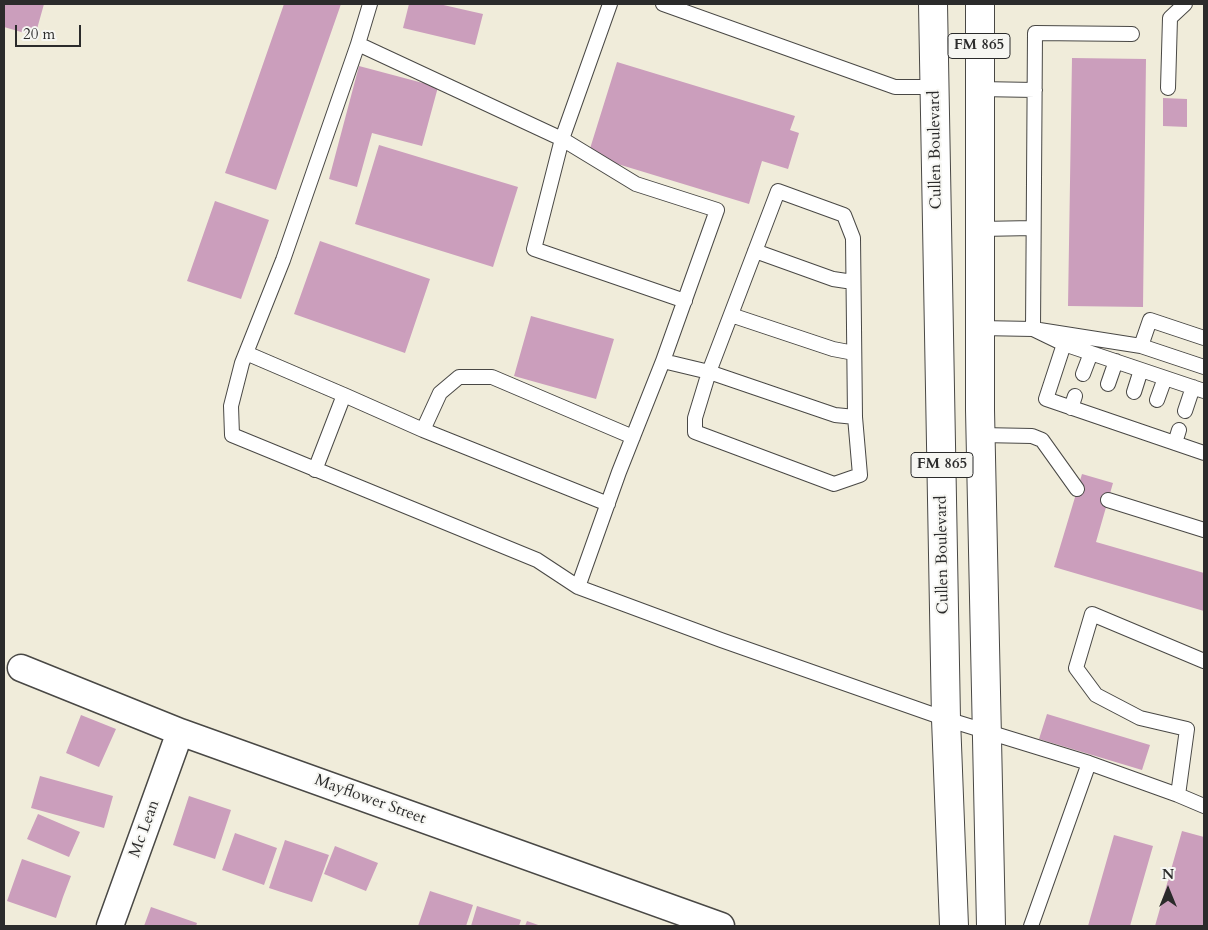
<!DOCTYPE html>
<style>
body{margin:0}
#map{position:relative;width:1208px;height:930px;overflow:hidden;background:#f0ecda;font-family:Cardo,serif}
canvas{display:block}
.frame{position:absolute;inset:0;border:5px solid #2b2b2b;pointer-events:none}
.north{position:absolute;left:1143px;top:865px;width:50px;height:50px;-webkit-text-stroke:4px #f6f6f2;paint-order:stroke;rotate:0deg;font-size:14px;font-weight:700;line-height:20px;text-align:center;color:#2b2b2b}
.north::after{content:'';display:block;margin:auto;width:18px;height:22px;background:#2b2b2b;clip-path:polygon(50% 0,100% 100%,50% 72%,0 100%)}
.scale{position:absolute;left:15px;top:25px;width:66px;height:22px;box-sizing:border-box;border:2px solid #2b2b2b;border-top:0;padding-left:6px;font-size:15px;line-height:18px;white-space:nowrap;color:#2b2b2b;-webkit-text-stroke:4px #f6f6f2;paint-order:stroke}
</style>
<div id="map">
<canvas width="1208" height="930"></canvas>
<div class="frame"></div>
<div class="north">N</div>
<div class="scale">20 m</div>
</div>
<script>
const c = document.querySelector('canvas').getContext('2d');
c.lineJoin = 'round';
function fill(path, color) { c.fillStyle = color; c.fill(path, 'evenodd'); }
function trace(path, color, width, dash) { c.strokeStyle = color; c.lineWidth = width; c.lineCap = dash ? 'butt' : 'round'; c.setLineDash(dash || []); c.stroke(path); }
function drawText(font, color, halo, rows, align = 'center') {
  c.font = font + ' Cardo,serif'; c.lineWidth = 4; c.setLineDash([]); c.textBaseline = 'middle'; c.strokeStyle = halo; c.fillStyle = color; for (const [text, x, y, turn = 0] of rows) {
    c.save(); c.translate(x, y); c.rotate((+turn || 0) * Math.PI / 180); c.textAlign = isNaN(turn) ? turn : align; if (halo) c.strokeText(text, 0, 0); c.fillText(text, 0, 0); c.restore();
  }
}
fill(new Path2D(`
 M4,4H44L35,36L4,27Z
 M284,4H341L276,190L225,173Z
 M409,4H439L483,14L475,45L403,28Z
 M1072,58L1146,59L1143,307L1068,306Z
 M617,62L795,116L790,130L799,133L788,169L762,161L749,204L588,155Z
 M359,66L438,87L422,146L372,133L357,187L329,179Z
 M1163,98L1187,99V127L1163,126Z
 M379,145L518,187L493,267L355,224Z
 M215,201L269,220L241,299L187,281Z
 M320,241L430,279L405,353L294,314Z
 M531,316L614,339L596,399L514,376Z
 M1082,474L1113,483L1096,542L1204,573V611L1054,567Z
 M1047,714L1150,745L1142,770L1039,739Z
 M81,715L116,729L99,767L66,753Z
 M40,776L113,796L104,828L31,808Z
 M189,796L231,810L215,859L173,845Z
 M38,814L80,832L69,857L27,839Z
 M1182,831L1204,837V926H1155Z
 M235,833L277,848L264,885L222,870Z
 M1114,835L1153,846L1130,926H1088Z
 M285,840L329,855L312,902L269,888Z
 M335,846L378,863L366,891L324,874Z
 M22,859L71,876L63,897L51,892L63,897L56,918L7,901Z
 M430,891L473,905L466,926H418Z
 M477,906L521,920L519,926H471Z
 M151,907L197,923L196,926H144Z
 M527,921L541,926H525Z`), '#cb9ebc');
const service = new Path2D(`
 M610,4L562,139L534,249L685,301
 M663,4L895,87H934
 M1132,34L1035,33L1033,329L1141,346
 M358,44L370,4
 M1168,88L1170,18L1185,4
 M979,89L1035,90
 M778,191L844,215L853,238L855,417L860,475L834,484L695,432V418L709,372Z
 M980,229L1033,228
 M755,251L833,279L853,282
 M731,315L833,349L854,353
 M980,328L1033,329L1064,344L1204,391
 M1204,338L1150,320L1141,346L1204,367
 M1064,344L1046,399L1204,453
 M246,353L344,395
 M663,361L619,472L578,587L721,640L946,719L1089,763L1178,795
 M1083,374L1091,353
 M1108,384L1116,361
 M1134,392L1141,370
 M1157,400L1165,378
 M1071,408L1075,396
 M1185,411L1193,387
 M423,430L440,393L459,377H492L633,437
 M981,435L1032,436L1042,440L1077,489
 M1175,443L1179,430
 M315,470L344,395L423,430L608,504
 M1108,500L1204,530
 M578,587L537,560L232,435L231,406L242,363L283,260L358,44L562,139L636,184L717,210L663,361L709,372L835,415L855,417
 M1204,661L1092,614L1076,668L1096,695L1140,718L1187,729L1178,795L1204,806
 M1031,926L1089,763`);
const minor = new Path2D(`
 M21,668L180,732L721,926
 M110,926L180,732`);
const primary = new Path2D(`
 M933,4L946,719L954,926
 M980,4V410L991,926`);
trace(service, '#494845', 16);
trace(minor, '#494845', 29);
trace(primary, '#494845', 30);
trace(service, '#fff', 14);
trace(minor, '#fff', 26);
trace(primary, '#fff', 28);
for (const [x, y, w] of [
 [979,46,62],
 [942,465,62]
]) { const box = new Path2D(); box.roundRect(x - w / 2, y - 12.5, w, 25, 4); c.fillStyle = '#f6f6f2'; c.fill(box); trace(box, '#2b2b2b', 1); }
drawText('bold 15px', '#2b2b2b', null, [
 ["FM 865",979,46],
 ["FM 865",942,465]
]);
drawText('16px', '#2b2b2b', '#f6f6f2', [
 ["Cullen Boulevard",936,150,-91],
 ["Cullen Boulevard",943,555,-91],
 ["Mayflower Street",370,800,20],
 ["Mc Lean",145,829,-70]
]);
</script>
